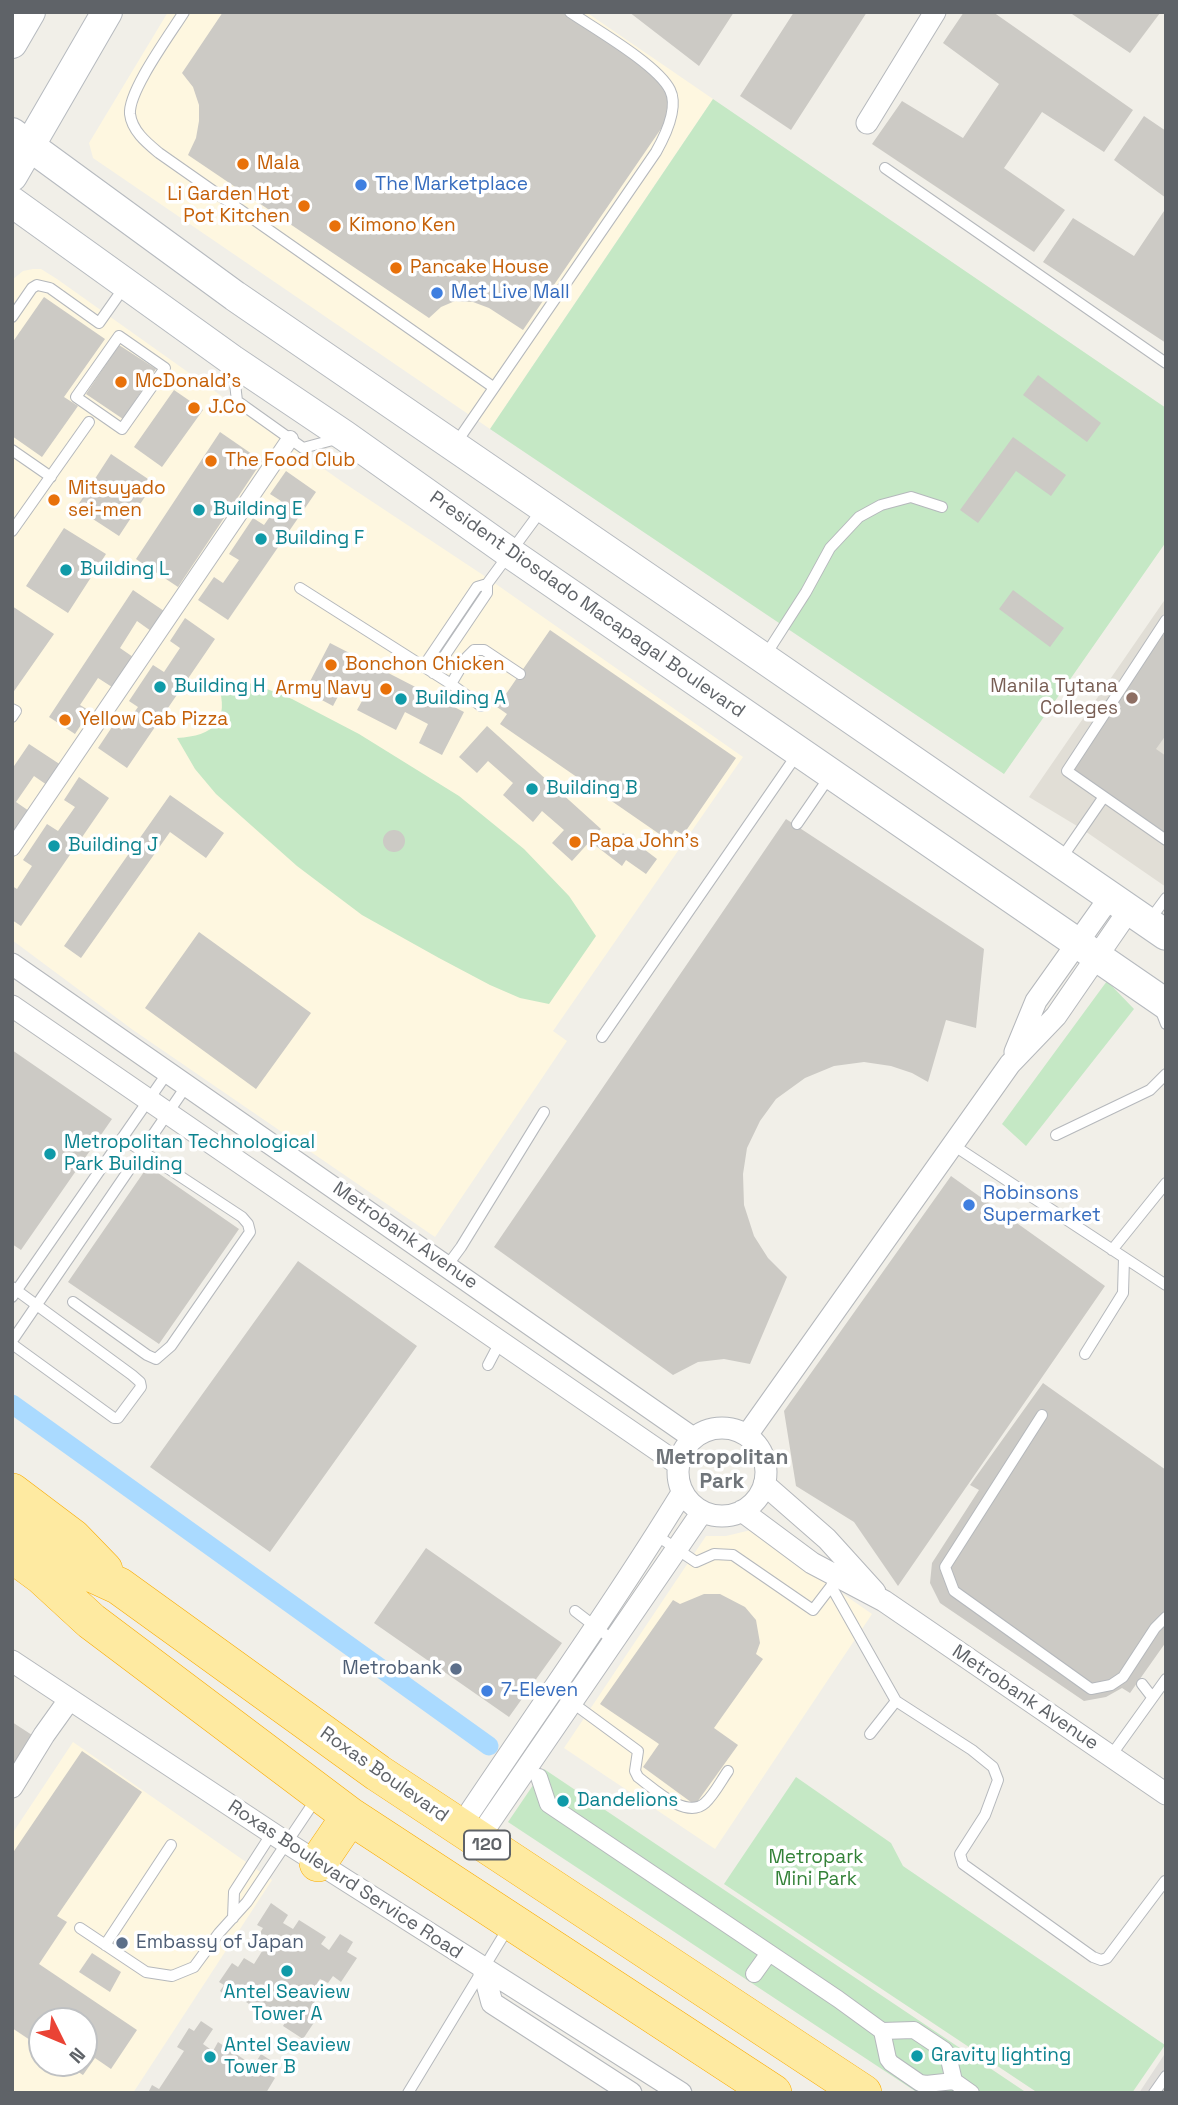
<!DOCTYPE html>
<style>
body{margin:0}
#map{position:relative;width:1178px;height:2105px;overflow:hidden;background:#f1efe8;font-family:"Space Grotesk",sans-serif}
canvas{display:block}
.frame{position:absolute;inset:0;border:14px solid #5f6368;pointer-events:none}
.north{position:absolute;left:28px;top:2007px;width:70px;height:70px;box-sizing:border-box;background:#fff;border:2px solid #bfc1c3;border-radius:50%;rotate:133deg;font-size:19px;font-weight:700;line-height:28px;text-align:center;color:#5f6368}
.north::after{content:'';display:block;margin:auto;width:24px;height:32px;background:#ea4335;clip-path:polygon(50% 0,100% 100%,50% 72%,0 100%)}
</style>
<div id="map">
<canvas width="1178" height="2105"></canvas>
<div class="frame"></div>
<div class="north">N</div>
</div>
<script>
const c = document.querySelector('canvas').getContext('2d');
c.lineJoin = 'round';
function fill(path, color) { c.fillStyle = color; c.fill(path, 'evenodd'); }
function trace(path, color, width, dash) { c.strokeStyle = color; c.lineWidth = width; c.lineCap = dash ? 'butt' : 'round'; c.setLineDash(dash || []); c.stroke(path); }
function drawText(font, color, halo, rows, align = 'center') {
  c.font = font + ' "Space Grotesk",sans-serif'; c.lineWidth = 7; c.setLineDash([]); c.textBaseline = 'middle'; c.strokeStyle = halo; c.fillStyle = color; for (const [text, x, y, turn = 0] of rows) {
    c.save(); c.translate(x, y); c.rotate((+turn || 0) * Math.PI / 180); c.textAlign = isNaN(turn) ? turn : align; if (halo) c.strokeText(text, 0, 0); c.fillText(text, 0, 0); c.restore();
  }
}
fill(new Path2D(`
 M168,12H586L713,99L490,429L93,158L89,143Z
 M33,269H41L57,279L341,481L483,575L743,757L553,1031L567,1041L435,1237L133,1030L12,940V280L23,271Z
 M751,1530L872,1614L715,1849L564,1748L706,1536H726Z
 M73,1742L272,1880L133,2093H12V1834ZM42,2021H84V2063H42Z`), '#fef7e0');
fill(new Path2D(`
 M1166,2052V2093H1139Z`), '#e0deda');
fill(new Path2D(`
 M1166,598V887L1082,829L1029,797Z`), '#e1ded6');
fill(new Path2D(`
 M713,99L1166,408V542L1004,774L490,429Z
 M239,681L257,685L292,699L359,734L459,796L524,849L569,896L596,936L549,1004L520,998L490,985L439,958L362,915L297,866L216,794L195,769L177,738C214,736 230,721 218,684Z
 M1107,981L1134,1009L1026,1146L1002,1124Z
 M544,1769L1027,2093H918L508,1822Z
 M796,1777L891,1843L903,1866L1165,2045L1132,2093H1038L724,1884Z`), '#c5e8c5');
trace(new Path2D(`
 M12,1404L489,1746`), '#aadaff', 19);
fill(new Path2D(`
 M223,12H566L654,74L666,88L670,106L667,120L523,330L489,308L473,302L455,301L441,307L429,318L188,155L196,138L199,121V105L193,87L182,73Z
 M629,12H734L699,66Z
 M794,12H867L791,130L740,96Z
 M964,12H993L1133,110L1104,152L1042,112L1004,168L1065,210L1034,252L872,144L902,101L963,138L999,84L943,43Z
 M1069,12H1158L1160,13L1130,53Z
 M1144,116L1166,131V198L1114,160Z
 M1166,208V343L1043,262L1073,218L1134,256Z
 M44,297L105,339L64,397L78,406L42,457L12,436V343Z
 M119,345L156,369L123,419L86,394Z
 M1038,375L1101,423L1087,442L1023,395Z
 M174,390L203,410L162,467L134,447Z
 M220,432L262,461L178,587L136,559Z
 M1013,437L1066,475L1051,496L1016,471L978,523L960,510Z
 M111,454L154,483L119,536L76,508Z
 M286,471L316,492L228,620L198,600L214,577L223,583L239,560L229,554L253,518L264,525L281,501L270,494Z
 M64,528L106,554L68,613L26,586Z
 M133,590L164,611L151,631L137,621L120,648L133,657L112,687L98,678L80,705L90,711L75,734L49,717Z
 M1013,590L1064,628L1050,647L999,609Z
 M12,606L54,634L12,694Z
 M185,618L215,639L127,768L98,748L114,724L122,730L138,707L129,701L153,665L164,672L180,648L170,641Z
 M550,630L736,758L683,835L675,830L668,840L500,724L507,714L497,707Z
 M1166,631V735L1156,749L1166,756V840L1067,771Z
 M330,643L464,712L442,755L419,743L428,724L405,712L396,730L357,710L367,692L346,681L333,706L305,691Z
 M487,726L601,829L572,861L552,843L564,830L542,811L533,822L503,795L513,783L488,761L477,773L459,757Z
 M29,744L61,765L47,785L34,776L16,802L29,811L12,836V769Z
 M79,777L109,798L21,926L12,920V886L17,889L32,866L23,860L47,824L58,831L75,807L64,800Z
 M170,795L224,833L206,858L170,832L81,958L64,946Z
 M786,819L984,949L976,1028L946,1020L928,1082L912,1073L891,1066L864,1062L834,1066L805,1078L776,1099L760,1121L747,1148L743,1174L744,1205L754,1236L768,1258L787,1277L750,1364L724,1359L698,1362L673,1375L494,1247Z
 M383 841a11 11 0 1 1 22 0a11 11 0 1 1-22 0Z
 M623,833L657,859L646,874L626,860L622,866L596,846L606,834L617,841Z
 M199,932L311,1013L256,1089L145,1008Z
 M12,1050L112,1119L21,1250L12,1244Z
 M148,1166L239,1229L159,1344L68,1282Z
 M951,1176L1105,1286L898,1586L854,1522L796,1486L784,1411Z
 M298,1261L417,1346L270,1552L150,1467Z
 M1043,1383L1166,1470V1642L1130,1693L1122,1688L1106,1697L1084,1701L940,1603L930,1583L932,1563L979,1490L970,1485Z
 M426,1548L562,1643L509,1717L374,1623Z
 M704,1594H720L745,1607L756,1620L760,1643L756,1654L763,1659L714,1728L738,1745L695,1805L643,1767L659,1744L600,1704L673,1600L680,1604Z
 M12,1722L32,1735L12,1766Z
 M82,1751L142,1792L57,1916L67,1922L39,1964L137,2030L111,2069L95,2058L83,2075L64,2063H84V2021H42V2048L12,2028V1854Z
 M271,1903L288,1915L283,1923L293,1929L299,1920L326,1937L321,1944L329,1950L340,1934L353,1942L347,1952L357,1958L341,1982L333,1976L328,1983L320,1979L309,1996L316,2000L312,2006L321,2012L303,2039L283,2026L289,2016L278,2009L271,2018L246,2002L251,1994L242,1987L233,2001L220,1991L224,1985L219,1982L232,1963L238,1967L244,1958L254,1964L266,1945L256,1939L263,1928L257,1925Z
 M92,1953L121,1972L110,1992L79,1972Z
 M201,2021L213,2029L203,2044L213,2051L218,2042L245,2060L240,2067L249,2073L261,2054L273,2062L267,2072L275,2078L266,2093H148L152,2085L159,2089L184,2051L177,2047L189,2028L194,2031Z`), '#cccac5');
const service = new Path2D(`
 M184,12C171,33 128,91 130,114C132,131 147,143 159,153L493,387
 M885,168L1166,363
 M12,317L32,288L37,285L50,288L99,323L125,286
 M119,336L165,368L122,429L76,397Z
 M233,366L237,401L303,448L340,438
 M454,446L656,152C665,136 679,108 670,90C658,65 595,29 570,12
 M12,450L51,477
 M12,531L89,422
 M300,588L451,684L481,706
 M1166,620L1067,771L1166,840
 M765,656L806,592L830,548L859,517L881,505L911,497L942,507
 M423,667L477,587L487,584
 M433,673L487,593V584L543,508
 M451,684L467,657L474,650H484L520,674
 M12,709L16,711L12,717
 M797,824L830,776
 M1061,859L1103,798
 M1149,921L1166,898
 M1159,1006L1166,1024
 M602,1037L798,753
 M1056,1135L1150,1090L1166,1074
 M953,1145L1166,1285
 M1112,1250L1166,1183
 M447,1266L461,1247L544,1112
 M12,1287L132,1375L140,1382L141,1387L118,1418H114L12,1344
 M12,1297L168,1072
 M73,1302L147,1355L156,1359L171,1346L250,1232L248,1224L242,1217L122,1138
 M12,1341L187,1085
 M1085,1354L1123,1293L1124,1258
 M488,1365L500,1342
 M1042,1415L945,1567L954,1591L1091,1689L1111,1685L1123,1677L1155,1628L1166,1617
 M656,1535L696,1562L714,1554L733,1555L813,1610L839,1576
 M831,1586L896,1701
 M575,1611L614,1641
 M1142,1684L1152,1697
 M570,1701L638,1751L635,1771L638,1777C653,1788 686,1820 705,1803C714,1795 721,1781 728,1771
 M870,1734L896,1701L972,1750L993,1767L998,1780L985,1815L960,1854L963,1864L1093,1957L1101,1960L1107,1958L1165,1881
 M1110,1757L1166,1679
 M233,1918L234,1892L272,1833
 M80,1928L146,1972L172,1976L194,1967L219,1933L247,1902L316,1799
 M105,1945L171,1845
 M408,2093L508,1928
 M1154,2093L1166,2076`);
const pedestrian = new Path2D(`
 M12,848L290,439
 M539,1777L548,1804L838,1999L882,2031L914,2030L944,2050L948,2055L954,2081
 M754,1974L769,1953
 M882,2031L888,2059L891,2063L920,2083L926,2084L954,2081L971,2093`);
const minor = new Path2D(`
 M867,123L935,12
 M12,964L693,1438
 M12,1006L678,1464
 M1015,1052L1036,1001L1110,897
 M678 1472a44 44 0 1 1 88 0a44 44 0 1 1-88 0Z
 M747,1435L1010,1064L1056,1016L1129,910
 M764,1484L827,1539L875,1592
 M742,1511L812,1563L884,1601L1166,1794
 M12,1661L287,1843L681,2093
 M12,1787L44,1735L69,1700
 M460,1827C534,1716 612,1607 682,1493
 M478,1839L702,1512
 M483,1969L492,2003L631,2093`);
const secondary = new Path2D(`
 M12,43L30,12
 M12,133L235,296L714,624L1166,935
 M12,176L107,12
 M12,202L232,360L345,436L510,553L1166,1004`);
const trunk = new Path2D(`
 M12,1492L73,1538L104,1570
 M12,1527L56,1557L119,1586L378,1773L863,2093
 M12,1554L42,1576L91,1621L350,1816L773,2093
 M318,1863L350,1816`);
trace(service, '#b5b8bc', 12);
trace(pedestrian, '#b5b8bc', 18);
trace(minor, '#b5b8bc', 23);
trace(secondary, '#b6babf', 32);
trace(trunk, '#f9ab00', 38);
trace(service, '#fff', 10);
trace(pedestrian, '#fff', 16);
trace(minor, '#fff', 21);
trace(secondary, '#fff', 30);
trace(trunk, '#feeaa1', 37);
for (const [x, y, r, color] of [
 [243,164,7,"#e8710a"],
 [361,185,7,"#3f7fe0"],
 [304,206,7,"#e8710a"],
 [335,226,7,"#e8710a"],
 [396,268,7,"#e8710a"],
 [437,293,7,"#3f7fe0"],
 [121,382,7,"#e8710a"],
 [194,408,7,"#e8710a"],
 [211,461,7,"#e8710a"],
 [54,500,7,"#e8710a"],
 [199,510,7,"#0f9aa8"],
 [261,539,7,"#0f9aa8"],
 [66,570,7,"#0f9aa8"],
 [331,665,7,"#e8710a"],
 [160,687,7,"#0f9aa8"],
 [386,689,7,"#e8710a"],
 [1132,698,7,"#8d6e63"],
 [401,699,7,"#0f9aa8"],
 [65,720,7,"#e8710a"],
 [532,789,7,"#0f9aa8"],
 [575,842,7,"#e8710a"],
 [54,846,7,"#0f9aa8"],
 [50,1154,7,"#0f9aa8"],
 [969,1205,7,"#3f7fe0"],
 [456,1669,7,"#5c6f8a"],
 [487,1691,7,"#3f7fe0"],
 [563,1801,7,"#0f9aa8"],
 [122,1943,7,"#5c6f8a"],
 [287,1971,7,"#0f9aa8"],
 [917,2056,7,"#0f9aa8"],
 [210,2057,7,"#0f9aa8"]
]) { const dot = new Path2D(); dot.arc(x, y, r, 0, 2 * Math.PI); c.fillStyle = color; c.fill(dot); trace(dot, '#fff', 2.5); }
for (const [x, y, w] of [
 [487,1845,46]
]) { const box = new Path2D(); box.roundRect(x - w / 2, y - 14.5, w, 29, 5); c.fillStyle = '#fff'; c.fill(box); trace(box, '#5f6368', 2); }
drawText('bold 18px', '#5f6368', null, [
 ["120",487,1845]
]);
drawText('19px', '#c56008', '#fff', [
 ["Mala",257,164],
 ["Li Garden Hot",290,195,"right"],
 ["Pot Kitchen",290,217,"right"],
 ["Kimono Ken",349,226],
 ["Pancake House",410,268],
 ["McDonald's",135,382],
 ["J.Co",208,408],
 ["The Food Club",225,461],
 ["Mitsuyado",68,489],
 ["sei-men",68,511],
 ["Bonchon Chicken",345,665],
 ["Army Navy",372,689,"right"],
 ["Yellow Cab Pizza",79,720],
 ["Papa John's",589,842]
], 'left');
drawText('19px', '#366cbe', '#fff', [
 ["The Marketplace",375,185],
 ["Met Live Mall",451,293],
 ["Robinsons",983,1194],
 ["Supermarket",983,1216],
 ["7-Eleven",501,1691]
], 'left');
drawText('19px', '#0d838f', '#fff', [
 ["Building E",213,510],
 ["Building F",275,539],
 ["Building L",80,570],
 ["Building H",174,687],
 ["Building A",415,699],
 ["Building B",546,789],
 ["Building J",68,846],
 ["Metropolitan Technological",64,1143],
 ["Park Building",64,1165],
 ["Dandelions",577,1801],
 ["Antel Seaview",287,1993,"center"],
 ["Tower A",287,2015,"center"],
 ["Antel Seaview",224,2046],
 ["Tower B",224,2068],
 ["Gravity lighting",931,2056]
], 'left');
drawText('19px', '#5f6368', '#fff', [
 ["President Diosdado Macapagal Boulevard",587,605,35],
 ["Metrobank Avenue",405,1236,35],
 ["Metrobank Avenue",1025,1698,34],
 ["Roxas Boulevard",384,1775,35],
 ["Roxas Boulevard Service Road",345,1880,33]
]);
drawText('19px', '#785e54', '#fff', [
 ["Manila Tytana",1118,687],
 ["Colleges",1118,709]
], 'right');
drawText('19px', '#4e5e75', '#fff', [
 ["Metrobank",442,1669],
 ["Embassy of Japan",136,1943,"left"]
], 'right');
drawText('19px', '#348238', '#fff', [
 ["Metropark",816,1858],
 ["Mini Park",816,1880]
]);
drawText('bold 21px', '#70757a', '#fff', [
 ["Metropolitan",722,1458],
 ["Park",722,1482]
]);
</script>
